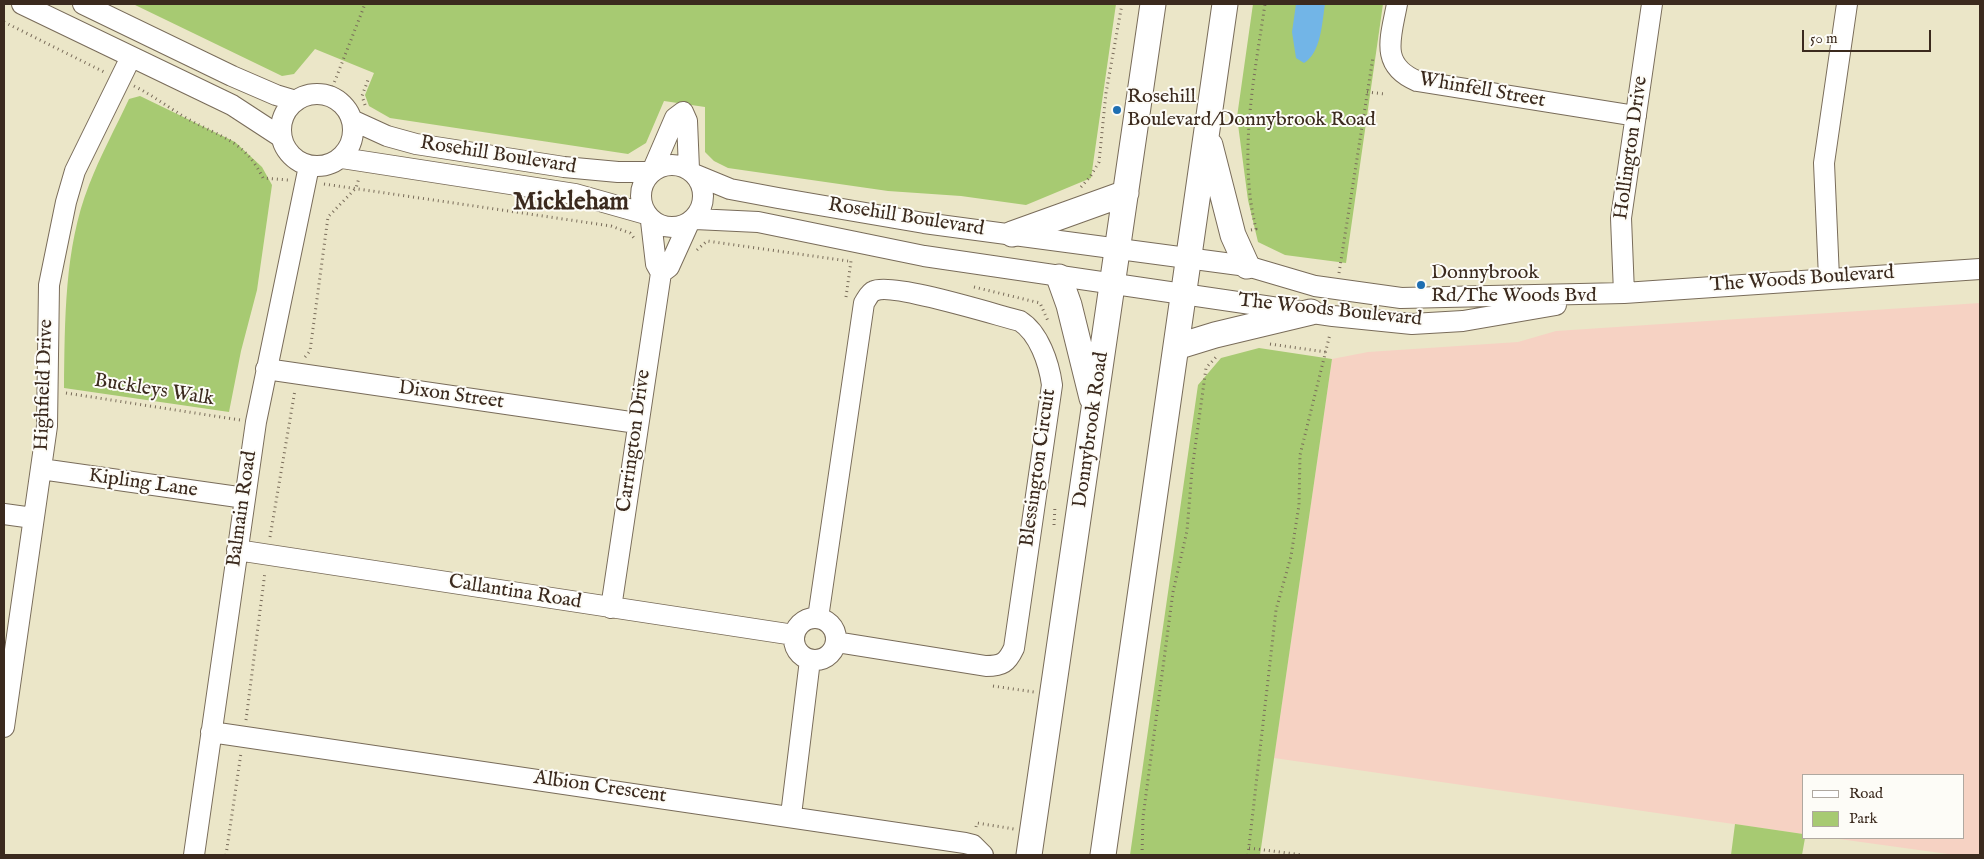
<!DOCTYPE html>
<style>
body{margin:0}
#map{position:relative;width:1984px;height:859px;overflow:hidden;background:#ebe6c8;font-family:"IM FELL English",serif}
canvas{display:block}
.frame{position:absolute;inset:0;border:5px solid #3b2a1e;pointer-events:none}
.legend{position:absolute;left:1802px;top:774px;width:162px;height:65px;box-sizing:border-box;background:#fdfcf7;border:1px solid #afa8a0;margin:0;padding:6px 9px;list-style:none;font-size:15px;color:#3b2a1e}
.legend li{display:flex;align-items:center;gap:10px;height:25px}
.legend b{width:25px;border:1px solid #afa8a0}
.scale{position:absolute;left:1802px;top:30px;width:129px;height:22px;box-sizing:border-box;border:2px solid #3b2a1e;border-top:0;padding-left:6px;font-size:15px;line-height:18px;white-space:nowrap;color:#3b2a1e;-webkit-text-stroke:4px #fdfcf7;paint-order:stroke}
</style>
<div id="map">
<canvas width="1984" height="859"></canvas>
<div class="frame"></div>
<ul class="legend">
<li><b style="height:6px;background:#fff"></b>Road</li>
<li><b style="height:14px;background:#a7ca72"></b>Park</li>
</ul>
<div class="scale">50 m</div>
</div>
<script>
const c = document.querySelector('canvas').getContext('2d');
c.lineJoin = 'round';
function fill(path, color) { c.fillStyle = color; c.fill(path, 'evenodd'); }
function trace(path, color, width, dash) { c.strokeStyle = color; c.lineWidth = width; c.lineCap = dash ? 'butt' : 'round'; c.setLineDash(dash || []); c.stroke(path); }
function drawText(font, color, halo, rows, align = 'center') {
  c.font = font + ' "IM FELL English",serif'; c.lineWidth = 4; c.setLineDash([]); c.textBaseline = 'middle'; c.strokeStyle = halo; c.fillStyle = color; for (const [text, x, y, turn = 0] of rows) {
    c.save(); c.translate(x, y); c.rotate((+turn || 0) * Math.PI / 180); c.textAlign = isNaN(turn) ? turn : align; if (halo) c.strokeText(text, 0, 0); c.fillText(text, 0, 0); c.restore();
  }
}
fill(new Path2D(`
 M1980,303V855H1955L1832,838H1963V775H1803V834L1274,758L1332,359L1368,352L1518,342L1556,331Z`), '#f6d2c3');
fill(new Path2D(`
 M133,4H1116L1091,178L1026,205L961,196L888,191L728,168L714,161L705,152V107L664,101L646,143L628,154L390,118L369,106L365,95L374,73L315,49L294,74L282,76Z
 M1253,4H1383L1346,263L1285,255L1258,242L1248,200L1237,117Z
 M140,96L235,142L262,167L272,185L257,290L241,351L229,412L64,388C65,321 64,248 89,185C100,156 116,127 129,99Z
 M1259,348L1332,359L1260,855H1130L1198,385L1221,358Z
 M1735,824L1803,834L1805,838L1802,855H1731Z`), '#a7ca72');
fill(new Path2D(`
 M1296,4H1325C1322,23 1321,53 1304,63L1296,58L1292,32Z`), '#72b5e7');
const minor = new Path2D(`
 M22,4L232,105L281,137
 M83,4L232,76L276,95L296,101
 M1397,4C1391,37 1379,65 1417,81L1636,116
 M281 130a36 36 0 1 1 72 0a36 36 0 1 1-72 0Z
 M352,120L387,136L416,144L564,167L618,172H649
 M342,158L575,194L646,214
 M641 196a31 31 0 1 1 62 0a31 31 0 1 1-62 0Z
 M653,169L675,118L683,112L687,121L689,169
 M696,175L730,189L778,198L924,223L1247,266L1315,286L1401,298L1624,293L1980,269
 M695,219L758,222L924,256L1333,316L1412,324L1463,321L1556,305
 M661,273L669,267L688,225
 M1829,278L1824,163L1847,4
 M1624,293L1621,218L1652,4
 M266,369L637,423
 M41,469L245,498
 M4,514L33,518
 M237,550L794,635
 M611,608L661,273L656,264L651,221
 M818,618L864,303C867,299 869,293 874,291C891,282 996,315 1020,321C1039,333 1049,363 1052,385L1014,648C1007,663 1002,666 986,666L836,642
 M794 639a21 21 0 1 1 42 0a21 21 0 1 1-42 0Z
 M4,727L47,426L49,285L66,202L75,171L131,57
 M211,732L965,843L973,845L983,855
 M791,815L810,660
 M194,855L256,422L309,166`);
const major = new Path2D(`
 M1210,145L1233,235L1247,266
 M1012,234L1126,193
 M1059,277L1069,305L1092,398
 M1176,347L1215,335L1311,312
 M1029,855L1153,4
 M1103,855L1225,4`);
trace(minor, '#796c5a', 22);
trace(major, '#796c5a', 27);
trace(new Path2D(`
 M4,22L104,72
 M134,86C154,96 169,108 188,119C222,138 244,140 263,178L288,180
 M1367,92L1385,94
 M329,96L365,4
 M365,105L362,96L368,80
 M324,184L611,226L630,233L634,238
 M1081,187L1090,177L1099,162L1106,93L1122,4
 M1251,230L1256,229C1238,155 1254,78 1265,4
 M697,250L707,241L848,261
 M1339,273L1373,57
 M974,287L1040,303L1048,321
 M846,297L851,261
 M1270,344L1326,352
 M305,357L310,351L328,217L356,188L359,178
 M66,393L240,420
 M1054,525L1055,506
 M270,537L295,390
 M993,686L1034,692
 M246,720L265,572
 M976,827L977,823L1014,829
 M1249,848L1303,855
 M226,855L241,753
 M1142,855L1143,817L1173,592L1187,531L1192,470L1206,368L1216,357
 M1248,855L1276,610L1291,556L1299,505L1300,455L1330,334`), '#796c5a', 3, [1, 4]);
trace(minor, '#fff', 20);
trace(major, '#fff', 25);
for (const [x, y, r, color] of [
 [1117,110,5,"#1f6fb2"],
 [1421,285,5,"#1f6fb2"]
]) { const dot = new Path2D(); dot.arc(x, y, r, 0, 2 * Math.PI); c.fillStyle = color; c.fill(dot); trace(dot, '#fdfcf7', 2); }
drawText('20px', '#3b2a1e', '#fdfcf7', [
 ["Whinfell Street",1482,91,10],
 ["Hollington Drive",1632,148,-82],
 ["Rosehill Boulevard",498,156,9],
 ["Rosehill Boulevard",906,218,9],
 ["The Woods Boulevard",1802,280,-4],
 ["The Woods Boulevard",1330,311,6],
 ["Highfield Drive",45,385,-88],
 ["Buckleys Walk",154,391,9],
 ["Dixon Street",451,396,8],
 ["Donnybrook Road",1092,430,-82],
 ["Carrington Drive",635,441,-82],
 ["Blessington Circuit",1039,468,-82],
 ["Kipling Lane",143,484,8],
 ["Balmain Road",243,509,-82],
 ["Callantina Road",515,593,9],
 ["Albion Crescent",600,788,8]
]);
drawText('20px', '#3b2a1e', '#fdfcf7', [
 ["Rosehill",1127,98],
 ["Boulevard/Donnybrook Road",1127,121],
 ["Donnybrook",1431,274],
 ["Rd/The Woods Bvd",1431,297]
], 'left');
drawText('bold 25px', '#3b2a1e', '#fdfcf7', [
 ["Mickleham",571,204]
]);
</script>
